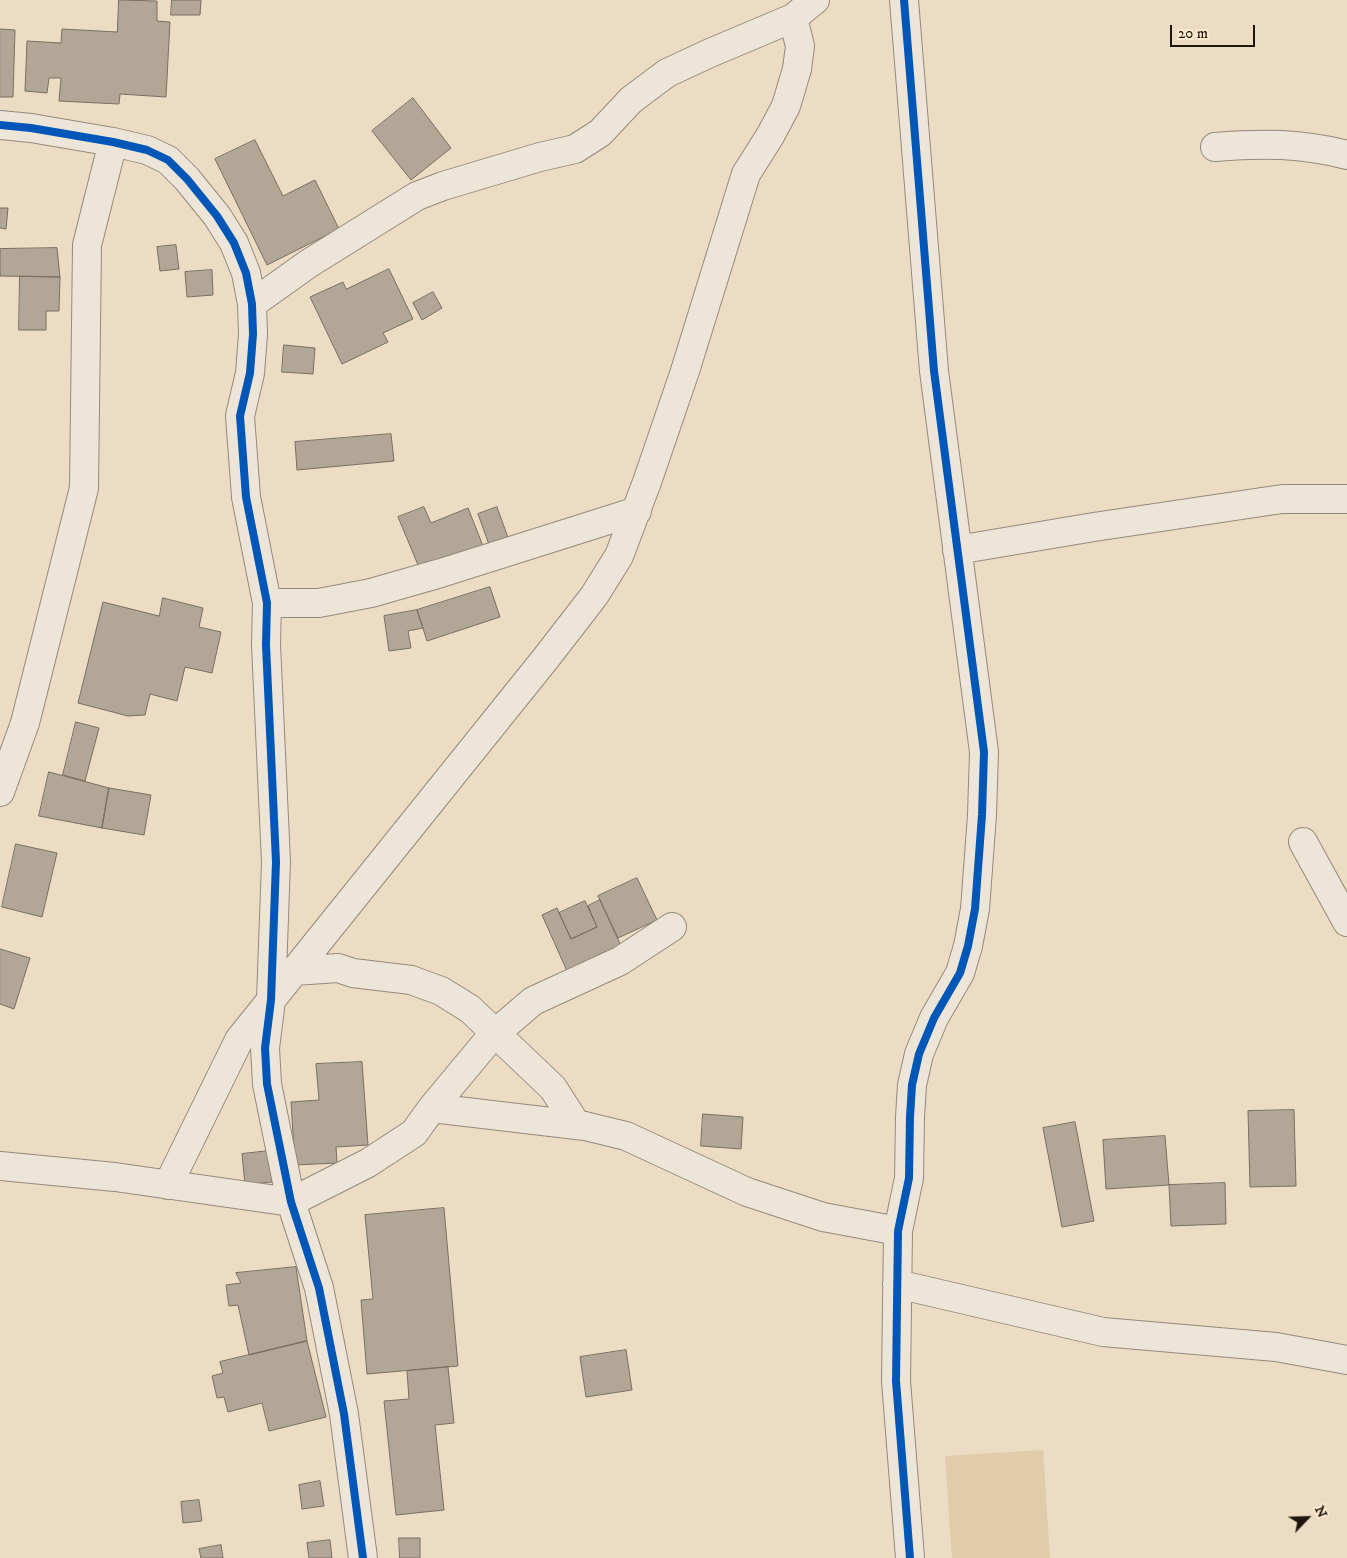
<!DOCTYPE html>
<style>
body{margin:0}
#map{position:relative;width:1347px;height:1558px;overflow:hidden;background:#ecdcc3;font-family:"IM FELL DW Pica",serif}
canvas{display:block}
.north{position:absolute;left:1282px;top:1493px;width:50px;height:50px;-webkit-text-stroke:4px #feeacd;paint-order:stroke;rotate:66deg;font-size:14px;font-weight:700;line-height:20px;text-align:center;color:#1e160d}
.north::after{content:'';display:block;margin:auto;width:18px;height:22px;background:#1e160d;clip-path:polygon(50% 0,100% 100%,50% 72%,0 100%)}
.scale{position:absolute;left:1170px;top:25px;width:85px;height:22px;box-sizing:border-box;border:2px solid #1e160d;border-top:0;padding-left:6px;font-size:15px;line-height:18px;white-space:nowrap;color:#1e160d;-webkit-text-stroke:4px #feeacd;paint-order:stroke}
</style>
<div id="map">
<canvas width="1347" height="1558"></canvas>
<div class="north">N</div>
<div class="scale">20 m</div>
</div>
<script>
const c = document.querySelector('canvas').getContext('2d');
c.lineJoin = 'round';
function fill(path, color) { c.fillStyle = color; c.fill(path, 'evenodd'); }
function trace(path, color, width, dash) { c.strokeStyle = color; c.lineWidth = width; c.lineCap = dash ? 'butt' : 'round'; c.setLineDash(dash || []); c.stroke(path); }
fill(new Path2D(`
 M1043,1450L1050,1558H952L945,1456Z`), '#e0cbaa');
const building = new Path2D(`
 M119,0L157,1V21L170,22L166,97L120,94L119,104L59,101L61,78H49L47,93L25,91L27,41L61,43L62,29L117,32Z
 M172,0H201L200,15H171Z
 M0,29L15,30L13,97H0Z
 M413,98L451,148L411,180L372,131Z
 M255,140L283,196L315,180L339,229L267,265L215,159Z
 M0,208H8L6,229L0,228Z
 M176,245L179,269L160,271L157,247Z
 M57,248L60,277L0,276V249Z
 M389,269L413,319L383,333L388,342L342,364L310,297L343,282L346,289Z
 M212,270L213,295L187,297L185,272Z
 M20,276L60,277L59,311H46V330H19Z
 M433,292L442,308L422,320L413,303Z
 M284,345L315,348L313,374L282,372Z
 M391,434L394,461L297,470L295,442Z
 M424,507L431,523L468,508L483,546L421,572L398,517Z
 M497,507L510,543L491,550L478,514Z
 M490,587L500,617L427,641L417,610Z
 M163,598L203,608L199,627L221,632L212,673L185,667L177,701L150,694L145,715L128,716L78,703L103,602L159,616Z
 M417,610L423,628L408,631L411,648L389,651L384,616Z
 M76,722L99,728L85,781L63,775Z
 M49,772L109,788L102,828L39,816Z
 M109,788L151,795L144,835L102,828Z
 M16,844L57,853L42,917L2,907Z
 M637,878L657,920L618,938L598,896Z
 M600,900L621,946L567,971L542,915L557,908L571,939L597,927L588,906Z
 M585,901L597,927L571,939L559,913Z
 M0,949L30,958L14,1009L0,1004Z
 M362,1062L368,1145L336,1147L337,1163L295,1165L291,1102L319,1100L316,1064Z
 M1294,1110L1296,1186L1250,1187L1248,1111Z
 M703,1114L743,1117L741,1149L701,1146Z
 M1075,1122L1094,1221L1062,1227L1043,1128Z
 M1165,1136L1169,1185L1106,1189L1103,1140Z
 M269,1151L272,1182L245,1185L242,1154Z
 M1225,1183L1226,1224L1171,1226L1169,1185Z
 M444,1208L458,1366L367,1374L361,1300L373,1299L365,1215Z
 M296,1267L307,1341L249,1355L238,1305L229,1306L226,1285L241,1283L236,1273Z
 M307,1341L326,1417L269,1431L262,1403L228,1412L224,1397L217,1398L212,1376L223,1373L220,1362Z
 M626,1350L632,1390L586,1397L580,1357Z
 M448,1367L454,1423L435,1425L444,1510L396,1515L384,1401L409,1399L407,1371Z
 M320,1481L324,1506L302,1509L299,1485Z
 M199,1500L202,1521L183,1523L181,1502Z
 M399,1538H420V1558H400Z
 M330,1540L332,1558H309L307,1543Z
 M221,1545L223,1558H201L199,1549Z`);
fill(building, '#b2a796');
trace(building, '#776f62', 1);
const minor = new Path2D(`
 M904,0L934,371L984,752L982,815L975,909L968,946L960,973L934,1018L919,1054L912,1085L910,1117L909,1178L898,1231L896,1381L910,1558
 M0,125L31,128L113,142L147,150L168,160L187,179L217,216L234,243L246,273L252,304L253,334L250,373L240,416L246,497L267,603L266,645L276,862L271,1000L265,1048L267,1084L291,1202L319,1288L344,1414L363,1558
 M1215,147C1261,143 1302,143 1347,155
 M252,304L308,264L417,196L443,186L540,157L575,149L600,133L631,100L667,73L710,53L793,18L815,0
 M957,550L1094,527L1282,499H1347
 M267,603H319L371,593L441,573L637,511
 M0,792L25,723L84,488L87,245L113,142
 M1303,842L1347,922
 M294,971L338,968L353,973L411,980L441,991L470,1009L553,1088L576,1124
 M432,1108L585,1126L626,1136L747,1192L823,1217L898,1231
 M0,1166L115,1177L291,1202L368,1163L414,1133L432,1108L491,1037L533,1001L620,961L672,927
 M168,1185L239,1040L546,658L594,596L619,556L647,482L685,371L746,174L770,136L786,106L797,69L800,46L793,18
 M897,1284L1103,1332L1276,1347L1347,1360`);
trace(minor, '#948a7b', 30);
trace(minor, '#eee5d9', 28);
trace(new Path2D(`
 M904,0L934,371L984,752L982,815L975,909L968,946L960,973L934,1018L919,1054L912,1085L910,1117L909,1178L898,1231L896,1381L910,1558
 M0,125L31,128L113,142L147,150L168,160L187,179L217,216L234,243L246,273L252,304L253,334L250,373L240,416L246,497L267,603L266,645L276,862L271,1000L265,1048L267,1084L291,1202L319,1288L344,1414L363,1558`), '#0057b8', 8);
</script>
